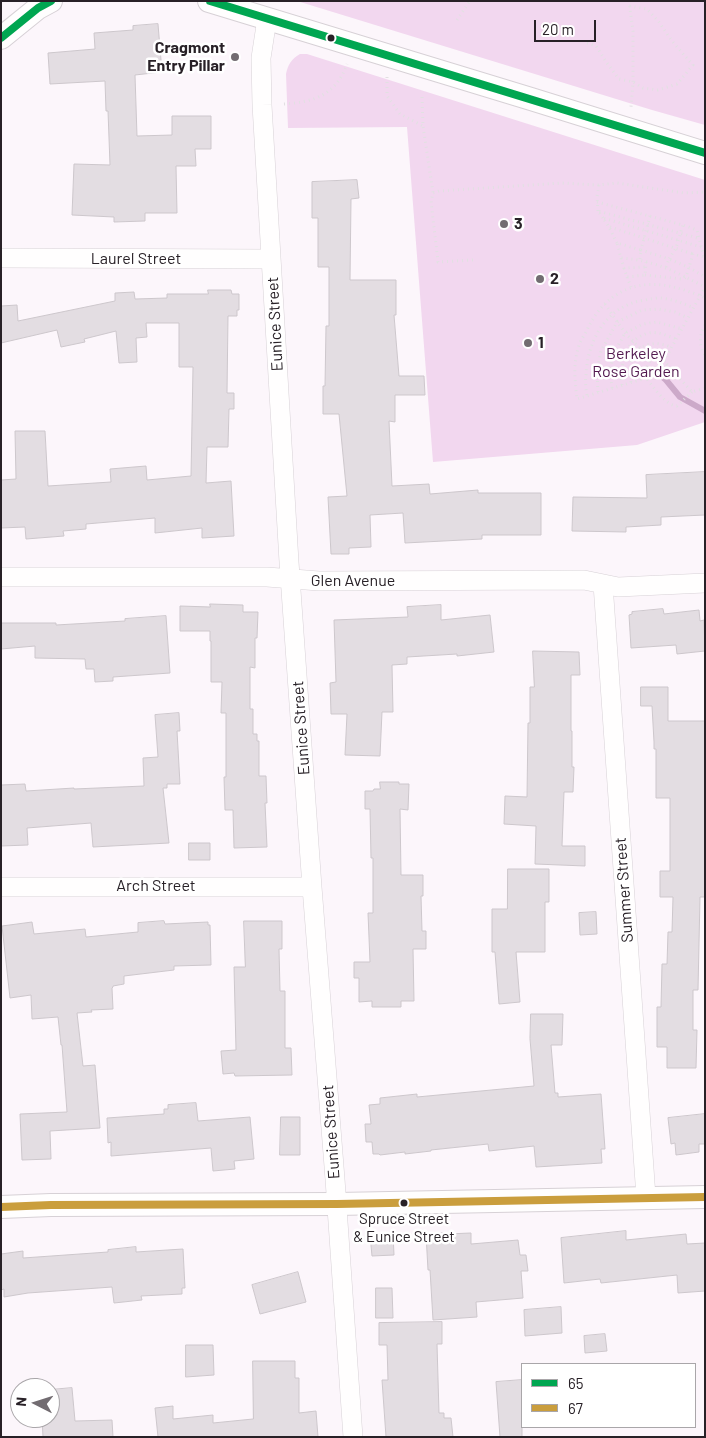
<!DOCTYPE html>
<style>
body{margin:0}
#map{position:relative;width:706px;height:1438px;overflow:hidden;background:#fcf6fb;font-family:Barlow,sans-serif}
canvas{display:block}
.frame{position:absolute;inset:0;border:2px solid #282127;pointer-events:none}
.legend{position:absolute;left:521px;top:1363px;width:175px;height:65px;box-sizing:border-box;background:#fff;border:1px solid #a9a6a9;margin:0;padding:6px 9px;list-style:none;font-size:15px;color:#282127}
.legend li{display:flex;align-items:center;gap:10px;height:25px}
.legend b{width:25px;border:1px solid #a9a6a9}
.north{position:absolute;left:10px;top:1378px;width:50px;height:50px;box-sizing:border-box;background:#fff;border:1px solid #a9a6a9;border-radius:50%;rotate:275deg;font-size:14px;font-weight:700;line-height:20px;text-align:center;color:#282127}
.north::after{content:'';display:block;margin:auto;width:18px;height:22px;background:#726c71;clip-path:polygon(50% 0,100% 100%,50% 72%,0 100%)}
.scale{position:absolute;left:534px;top:20px;width:62px;height:22px;box-sizing:border-box;border:2px solid #282127;border-top:0;padding-left:6px;font-size:15px;line-height:18px;white-space:nowrap;color:#282127;-webkit-text-stroke:4px #fff;paint-order:stroke}
</style>
<div id="map">
<canvas width="706" height="1438"></canvas>
<div class="frame"></div>
<ul class="legend">
<li><b style="height:6px;background:#00a651"></b>65</li>
<li><b style="height:6px;background:#ca9e3d"></b>67</li>
</ul>
<div class="north">N</div>
<div class="scale">20 m</div>
</div>
<script>
const c = document.querySelector('canvas').getContext('2d');
c.lineJoin = 'round';
function fill(path, color) { c.fillStyle = color; c.fill(path, 'evenodd'); }
function trace(path, color, width, dash) { c.strokeStyle = color; c.lineWidth = width; c.lineCap = dash ? 'butt' : 'round'; c.setLineDash(dash || []); c.stroke(path); }
function drawText(font, color, halo, rows, align = 'center') {
  c.font = font + ' Barlow,sans-serif'; c.lineWidth = 5; c.setLineDash([]); c.textBaseline = 'middle'; c.strokeStyle = halo; c.fillStyle = color; for (const [text, x, y, turn = 0] of rows) {
    c.save(); c.translate(x, y); c.rotate((+turn || 0) * Math.PI / 180); c.textAlign = isNaN(turn) ? turn : align; if (halo) c.strokeText(text, 0, 0); c.fillText(text, 0, 0); c.restore();
  }
}
fill(new Path2D(`
 M297,1H705V125L652,110Z
 M300,54H307L705,180V422L637,445L433,462L407,127L288,128L286,74C288,65 291,59 300,54Z`), '#f2d7ef');
trace(new Path2D(`
 M660,375L666,380L680,397L705,411`), '#cca9c9', 6);
const building = new Path2D(`
 M158,24L162,72L135,75L137,136L172,135V116H211V149H195L196,166H176L177,213H145V221L114,222V217L72,215L74,164L110,165L108,111H106L105,81L50,84L48,53L95,49L94,33L133,30V26Z
 M357,180L359,198L351,199L350,280H396V315H394L399,376H424L425,395H395V422L389,421L392,486L429,484L430,494L478,490V493H541V535H482V539L405,543L403,513L370,515L371,547L349,548V554H331L328,497L347,496L339,414H323V386H325L326,326H329V267H318V218H312V182Z
 M208,290H231L232,294H239V310H237V316H228L227,393H234V409H229L228,447H207L206,483L231,481L234,536L202,538V528L155,533V518L86,524V529L63,531L64,536L26,539L25,527L1,528V480L16,479L15,431H45L48,486L111,482L110,469L146,466L147,480L191,476L193,367H179V323H146L147,337L136,338L137,362L119,363L116,331L84,339L85,342L61,347L57,330L1,343V306L17,305L18,321L115,301V293L134,292L135,299L167,298V294H208Z
 M705,472V515L661,517V525L626,527V532L572,531L573,497L647,498L646,475Z
 M210,604L243,605V612H258L257,638H255V668L250,667V709H253V734H257V741H259V776H266L267,803H265L267,847L234,848L233,810H225L224,777H226V713H221L222,682H211V641H210V631H180V606L210,607Z
 M441,605V620L490,615L494,652L457,656V654L407,657V664L392,665L393,712H382L380,756L345,755L347,714H331L330,683L336,682L334,620L408,617L407,607Z
 M663,609L664,614L699,610L700,621L704,620L705,651L677,654L676,645L631,648L629,615L632,614V612Z
 M166,616L170,673L113,677V681L95,682L94,669H86L85,659L35,658V646L1,649V623H56V625L125,621V619Z
 M533,651L579,652L580,675H571V731H572V767H574L573,792H564L562,846H585V866L535,864L536,826L504,824L505,796L527,797L528,723H530V687H534Z
 M641,687H668V721H705V897H700L698,990H693V1030H697L696,1068H667V1047H657V1007H661L662,964H667L668,932H672L673,897H660V871H670V798H656V749H654V742L652,706H641Z
 M179,713L180,731H177L180,784H167V788H163L169,843L93,847L91,823L27,828L28,845L1,846V785L25,784L26,791L74,788V789L144,786L143,758L158,757L155,715Z
 M380,782H399V784H409L408,810L400,809L401,875H423V896H421L422,931H426V949H413L414,1001H401V1007H372V1001L359,1002V978H354V962H370L368,913H373V858H371L370,809H365V791H373L374,789H380Z
 M189,843H210V860H189Z
 M508,869H549V902H545V952H516L520,1002L499,1004L495,952H492V909H507Z
 M596,912L597,934L580,935L579,913Z
 M164,921L165,924L208,922V925H210L211,965L174,966V970L124,976V984L113,986V987L112,988L113,1009L91,1010L92,1012L77,1013L83,1066L95,1065L100,1128L50,1131L51,1159L22,1160L20,1114L67,1112L62,1045H61L58,1017L32,1019L31,995L10,998L2,926L32,922L34,934L85,929L86,937L138,932V923Z
 M244,921H282V949H279L280,991H285V1048H291L292,1075L235,1076L234,1073L223,1074L221,1051L236,1050L234,967H245Z
 M531,1014H563L562,1045H551L555,1093H558V1097L601,1094L605,1149H601L602,1163L536,1167L534,1146L489,1151L488,1144L431,1150V1151L405,1154V1152L380,1155L379,1154H373L372,1142H366L365,1124H371L369,1105L380,1104V1098L417,1094V1097L534,1086L530,1039Z
 M196,1103L198,1121L250,1117L254,1159L234,1161L235,1169L213,1171L211,1148L111,1156V1142L108,1143L107,1118L164,1114V1109H168V1105Z
 M705,1114V1144H699V1152L676,1155L675,1143L671,1144L668,1118Z
 M281,1117H300V1155H280Z
 M626,1231V1240L686,1234L687,1244L705,1243V1291L678,1293L677,1275L601,1283L600,1279L564,1283L561,1238Z
 M445,1233L446,1234L471,1233V1244L518,1240L520,1255H526L528,1271H521L523,1298L476,1302L477,1317L433,1320L430,1270H428L426,1234Z
 M393,1234L394,1255L372,1256L370,1235Z
 M136,1247V1252L183,1249L185,1288H182V1294L141,1296L142,1300L114,1303L112,1287L28,1293L4,1297V1289L1,1290V1254L23,1251V1258L108,1252V1250Z
 M298,1272L306,1302L260,1314L252,1285Z
 M376,1288H392L393,1318H376Z
 M561,1307L562,1333L525,1336L524,1310Z
 M442,1322V1344H437L439,1413H444V1418H451L453,1437H386L382,1380H388L387,1345H379V1323Z
 M605,1334L607,1351L585,1353L584,1336Z
 M186,1345H213L214,1375L186,1377Z
 M253,1361H295V1378H299V1413L316,1411L318,1437H158L155,1408L173,1406V1419L213,1415V1423L253,1419Z
 M522,1380V1437H500L496,1382Z
 M72,1388L75,1421L112,1420L113,1437H43L42,1418H50V1390Z`);
fill(building, '#e3dde2');
trace(building, '#cdc7cc', 1);
const minor = new Path2D(`
 M267,19L261,58L262,105L289,562L312,887L335,1179L353,1437
 M1,258L271,259
 M1,577H267L319,581L584,580L618,587L705,583
 M603,584L646,1197
 M1,887H312`);
const tertiary = new Path2D(`
 M209,1L531,99L705,153
 M1,38L38,8L51,1
 M1,1207L51,1205L337,1204L705,1197`);
trace(minor, '#d7d1d6', 20);
trace(tertiary, '#d7d1d6', 24);
trace(new Path2D(`
 M629,1L633,31V82L631,107
 M457,20L470,1
 M587,43L596,46L607,63L619,79L633,82L643,88L658,90L677,84L693,65L672,41L659,22L647,9L629,6
 M387,77V96L400,114L423,126
 M422,97L423,126L433,193
 M284,104C314,102 336,95 347,64
 M597,202L683,225L697,230L704,257
 M598,211L597,197L599,185
 M650,216L641,250L669,259L676,248L683,225
 M603,218L598,211L698,238
 M610,227L693,254
 M617,243L609,227L603,218L701,247
 M621,258L624,268L646,267
 M640,259L641,250L617,243L621,258C654,260 676,272 705,287
 M473,260L438,262L431,201L433,193L439,191L561,183L599,185L617,183L684,193L705,192
 M666,267L669,259L688,267L705,277
 M624,268L627,277L645,275L646,262
 M645,275L683,279L686,277L693,254L704,257
 M627,277L631,287
 M605,304L625,333L640,348
 M705,325C699,335 699,345 705,355
 M664,361L705,287
 M646,378L577,399C575,382 573,365 578,349C579,343 583,337 586,332C606,288 643,275 687,291C693,293 699,295 705,298
 M631,382C625,354 644,336 671,347
 M622,385C620,365 625,338 649,333C658,331 668,336 676,339
 M612,388L610,369L615,351L625,333L643,324L657,322L682,329
 M598,392L597,371L601,351L617,322L642,310L658,309L675,312L688,318
 M692,392L677,406C666,406 653,386 646,378V368L650,361L657,359L664,361L692,392L705,388
 M587,395C586,389 585,382 586,376C587,340 607,305 645,300C650,299 655,298 660,298C672,299 683,303 694,308`), '#e2e0e2', 3, [1, 4]);
trace(minor, '#fffefe', 19);
trace(tertiary, '#fffefe', 22);
trace(new Path2D(`
 M210,1L705,153
 M1,38L38,8L51,1`), '#00a651', 8);
trace(new Path2D(`
 M1,1207L51,1205L337,1204L705,1197`), '#ca9e3d', 8);
for (const [x, y, r, color] of [
 [331,38,4.5,"#282127"],
 [235,57,5,"#726c71"],
 [504,224,5,"#726c71"],
 [540,279,5,"#726c71"],
 [528,343,5,"#726c71"],
 [404,1203,4.5,"#282127"]
]) { const dot = new Path2D(); dot.arc(x, y, r, 0, 2 * Math.PI); c.fillStyle = color; c.fill(dot); trace(dot, '#fff', 2); }
drawText('15px', '#282127', '#fff', [
 ["Spruce Street",404,1219],
 ["& Eunice Street",404,1237]
]);
drawText('bold 16px', '#282127', '#fff', [
 ["Cragmont",225,48,"right"],
 ["Entry Pillar",225,66,"right"],
 ["3",514,224],
 ["2",550,279],
 ["1",538,343]
], 'left');
drawText('16px', '#282127', '#fff', [
 ["Laurel Street",136,259],
 ["Eunice Street",275,324,-93],
 ["Glen Avenue",353,581],
 ["Eunice Street",301,728,-94],
 ["Arch Street",156,886],
 ["Summer Street",624,890,-94],
 ["Eunice Street",331,1132,-94]
]);
drawText('16px', '#52194f', '#fff', [
 ["Berkeley",636,354],
 ["Rose Garden",636,372]
]);
</script>
